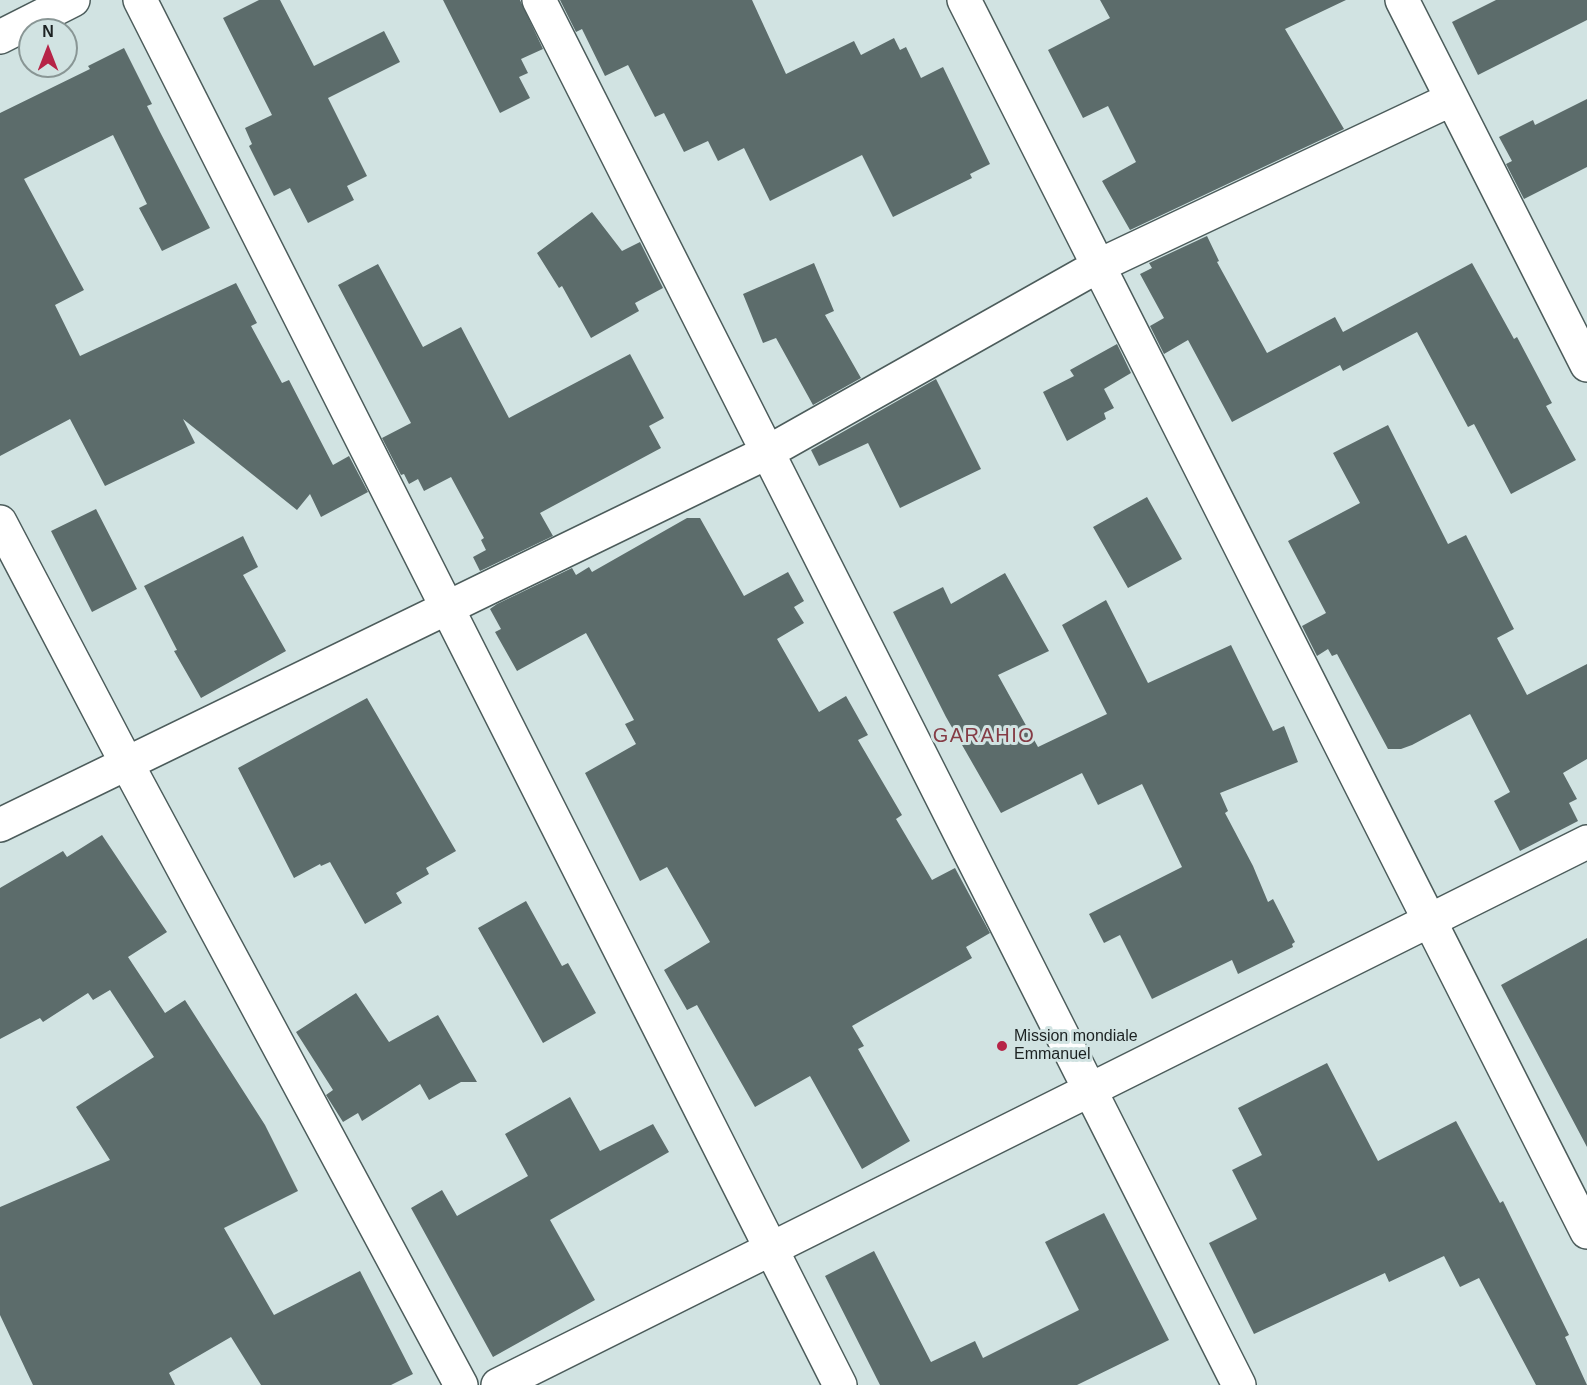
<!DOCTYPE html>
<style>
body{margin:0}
#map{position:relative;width:1587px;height:1385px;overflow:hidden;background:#d1e3e2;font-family:Helvetica,sans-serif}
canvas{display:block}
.north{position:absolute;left:18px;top:18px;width:60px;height:60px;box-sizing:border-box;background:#d1e3e2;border:2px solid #899695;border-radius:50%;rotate:0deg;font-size:16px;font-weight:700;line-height:24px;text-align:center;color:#1c2222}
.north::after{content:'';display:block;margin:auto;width:21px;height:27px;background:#b62447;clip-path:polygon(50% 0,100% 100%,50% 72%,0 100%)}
</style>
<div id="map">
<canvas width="1587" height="1385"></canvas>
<div class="north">N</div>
</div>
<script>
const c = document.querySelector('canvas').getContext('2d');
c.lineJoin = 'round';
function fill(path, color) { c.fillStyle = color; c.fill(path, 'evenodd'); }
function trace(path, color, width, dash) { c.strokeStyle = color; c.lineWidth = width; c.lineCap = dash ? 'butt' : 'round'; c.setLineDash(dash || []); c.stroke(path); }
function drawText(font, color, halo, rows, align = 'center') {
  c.font = font + ' Helvetica,sans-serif'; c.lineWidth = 6; c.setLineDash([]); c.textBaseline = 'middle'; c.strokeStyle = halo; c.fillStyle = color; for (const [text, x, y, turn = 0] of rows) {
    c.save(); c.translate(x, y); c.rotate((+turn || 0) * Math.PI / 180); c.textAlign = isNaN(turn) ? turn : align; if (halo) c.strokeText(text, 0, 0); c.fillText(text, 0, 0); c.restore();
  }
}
fill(new Path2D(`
 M259,0H280L314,66L384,31L400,62L328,98L367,176L347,186L354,200L308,223L290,188L274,196L249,146L252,144L245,128L272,115L223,18Z
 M443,0H520L543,49L521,59L528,73L519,77L530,98L500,113Z
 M560,0H752L786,74L854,41L861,55L894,38L900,50L906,47L921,78L943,67L990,164L970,174L972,178L893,217L862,155L770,201L744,148L718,161L708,141L684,152L664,113L655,117L628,65L605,76L582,29L576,32Z
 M1100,0H1346L1285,29L1344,129L1130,230L1102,181L1136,162L1108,106L1083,118L1048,50L1110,18Z
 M1496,0H1587V20L1478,75L1452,22Z
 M124,48L152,104L147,106L160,132L210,228L162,251L139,208L147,204L113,135L24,179L84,290L55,305L80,356L236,283L257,323L251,326L282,383L289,380L333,465L349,456L368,492L321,517L310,494L297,510L183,419L195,443L105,486L70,419L0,456V113L90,69L88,66Z
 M1587,99V167L1524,199L1506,164L1512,161L1499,137L1533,120L1535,125Z
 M592,212L622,251L640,242L663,288L635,303L639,311L591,338L562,286L559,288L537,253Z
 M1207,236L1219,261L1217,262L1267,353L1335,317L1343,332L1472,263L1514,339L1517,337L1552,403L1546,406L1576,460L1511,494L1474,424L1468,427L1417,332L1343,371L1340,365L1232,422L1188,340L1164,354L1150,326L1164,318L1140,274L1152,268L1149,263Z
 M814,263L834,311L825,315L861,378L813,405L776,338L763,343L743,294Z
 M378,264L423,347L461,327L509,418L630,354L664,418L649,426L661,448L540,513L553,536L480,571L473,557L486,550L481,540L484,538L451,477L424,491L418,479L409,484L404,474L401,475L382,438L411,423L338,285Z
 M1117,344L1131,373L1104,389L1114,408L1104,413L1106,419L1067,441L1043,392L1074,376L1070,370Z
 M936,379L981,469L900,508L868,443L819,466L811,450Z
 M1388,425L1448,544L1466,535L1514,629L1497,638L1527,695L1587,664V759L1563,773L1577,799L1569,803L1578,821L1520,851L1494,801L1510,792L1470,714L1412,745L1401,749H1388L1337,654L1332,656L1328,649L1317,656L1302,626L1326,613L1288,541L1360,503L1333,453Z
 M1147,497L1182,559L1128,588L1093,527Z
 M96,509L137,589L92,612L51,531Z
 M687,518H700L744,596L788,572L804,601L794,607L804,623L777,639L819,712L846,696L868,735L858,740L902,815L896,819L932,880L955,868L990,933L966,947L972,958L852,1026L864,1046L858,1049L910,1141L862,1169L810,1076L755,1107L697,1005L687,1010L664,970L710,942L667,867L640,881L585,773L636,744L625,724L634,720L586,633L517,671L495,632L501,629L490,609L497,604L572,568L576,575L589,567L592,572Z
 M243,536L258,567L243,575L286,651L201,698L174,651L177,650L144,586Z
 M1005,573L1049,651L998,675L1038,747L1107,714L1062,625L1106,600L1148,683L1231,645L1273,731L1284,726L1298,762L1220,793L1228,811L1225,813L1253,866L1268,902L1273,899L1295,942L1292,944L1293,947L1238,974L1232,960L1152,999L1120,935L1104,943L1089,914L1182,867L1142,784L1098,805L1082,773L1001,813L946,717L893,612L943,587L951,604Z
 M367,698L456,851L426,868L429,874L396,893L402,903L365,924L330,862L321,866L320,864L294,878L238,768Z
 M102,835L167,932L128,957L165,1013L185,1000L265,1125L298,1191L224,1228L274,1315L360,1271L413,1374L391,1385H261L231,1337L169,1373L175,1385H33L0,1315V1207L110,1160L76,1107L154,1057L110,990L93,1000L88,993L43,1022L40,1018L0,1039V888L63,851L67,857Z
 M526,901L562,966L568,963L596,1013L543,1043L478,928Z
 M1587,938V1147L1501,985Z
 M356,993L389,1042L438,1015L477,1082H461L429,1100L420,1084L362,1121L358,1113L343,1122L326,1095L333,1090L296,1032Z
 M1327,1063L1378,1161L1456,1121L1500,1203L1503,1201L1569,1335L1565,1337L1587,1385H1536L1479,1278L1460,1287L1444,1256L1389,1282L1385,1273L1254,1334L1209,1243L1257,1219L1232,1170L1262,1155L1238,1108Z
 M570,1097L600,1151L653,1124L669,1152L550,1220L595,1300L493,1357L411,1208L442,1190L457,1216L528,1176L505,1134Z
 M1104,1213L1169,1340L1077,1385H880L825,1276L874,1251L931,1362L975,1341L983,1358L1079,1310L1045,1242Z`), '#5c6c6b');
const minor = new Path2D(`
 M140,0L840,1385
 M539,0L1239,1385
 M964,0L1587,1232
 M1402,0L1587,365
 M0,37L73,0
 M0,522L126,762L461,1385
 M0,825L768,452L1098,266L1452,99
 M498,1385L1587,842`);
trace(minor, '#4c5c5b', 36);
trace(minor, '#fff', 33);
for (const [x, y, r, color] of [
 [1002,1046,6,"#b62447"]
]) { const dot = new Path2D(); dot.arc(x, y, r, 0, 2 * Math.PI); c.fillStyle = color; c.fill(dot); trace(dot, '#d1e3e2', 2); }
drawText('16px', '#1c2222', '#d1e3e2', [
 ["Mission mondiale",1014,1037],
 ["Emmanuel",1014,1055]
], 'left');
c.letterSpacing = '1.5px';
drawText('20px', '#853c46', '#d1e3e2', [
 ["GARAHIO",984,736]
]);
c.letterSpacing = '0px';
</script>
